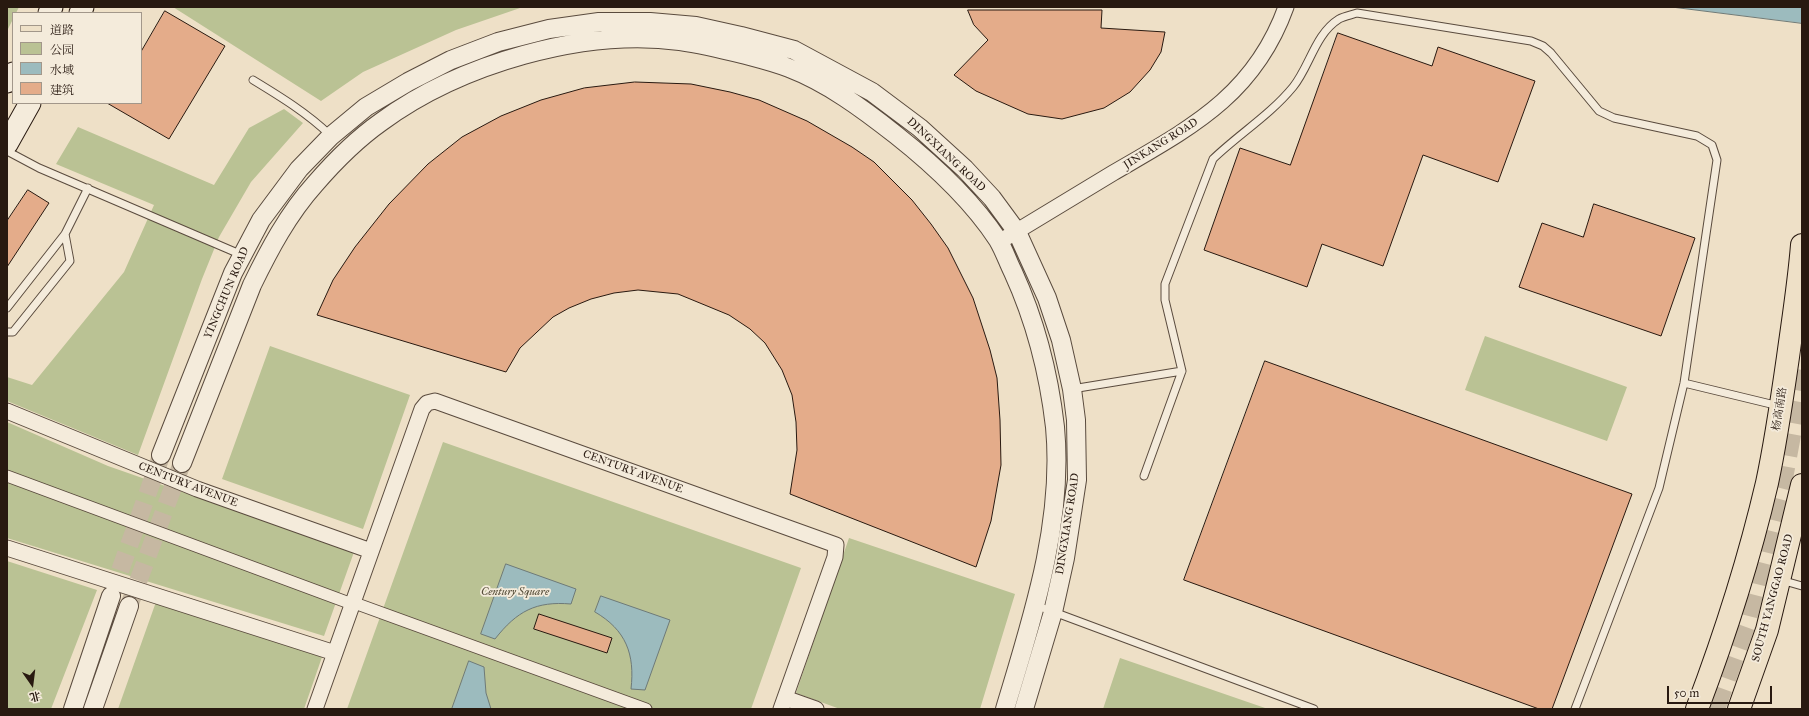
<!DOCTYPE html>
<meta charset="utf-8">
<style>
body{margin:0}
#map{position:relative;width:1809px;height:716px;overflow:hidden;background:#eee0c7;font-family:"IM FELL Great Primer","Noto Serif SC",serif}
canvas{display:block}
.frame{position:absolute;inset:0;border:8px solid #281910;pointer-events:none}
.legend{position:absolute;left:12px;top:12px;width:130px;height:92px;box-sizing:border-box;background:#f4ebdb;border:1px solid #a2978a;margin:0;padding:5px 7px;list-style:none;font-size:12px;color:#281910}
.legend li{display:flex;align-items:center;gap:8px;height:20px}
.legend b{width:20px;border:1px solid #a2978a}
.north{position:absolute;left:12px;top:664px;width:40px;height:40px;-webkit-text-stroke:3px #f4ebdb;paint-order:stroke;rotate:166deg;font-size:11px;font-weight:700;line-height:16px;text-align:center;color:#281910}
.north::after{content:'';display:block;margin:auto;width:14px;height:18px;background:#281910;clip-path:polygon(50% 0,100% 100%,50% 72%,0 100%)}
.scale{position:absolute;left:1667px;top:686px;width:105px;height:18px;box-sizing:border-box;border:2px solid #281910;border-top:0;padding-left:5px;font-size:12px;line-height:14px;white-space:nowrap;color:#281910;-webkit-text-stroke:3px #f4ebdb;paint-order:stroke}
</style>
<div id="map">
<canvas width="1809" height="716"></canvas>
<div class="frame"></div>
<ul class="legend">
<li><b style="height:5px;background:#eee0c7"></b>道路</li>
<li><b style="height:11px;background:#bac294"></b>公园</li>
<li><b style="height:11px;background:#9cbbbe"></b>水域</li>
<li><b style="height:11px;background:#e4ac8a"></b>建筑</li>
</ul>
<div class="north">北</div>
<div class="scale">50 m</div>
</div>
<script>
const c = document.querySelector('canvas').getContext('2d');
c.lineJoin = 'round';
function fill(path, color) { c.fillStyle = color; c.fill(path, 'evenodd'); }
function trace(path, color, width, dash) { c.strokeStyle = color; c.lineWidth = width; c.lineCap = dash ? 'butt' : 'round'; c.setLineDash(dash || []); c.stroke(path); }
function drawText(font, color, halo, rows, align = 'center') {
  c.font = font + ' "IM FELL Great Primer","Noto Serif SC",serif'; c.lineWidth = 3.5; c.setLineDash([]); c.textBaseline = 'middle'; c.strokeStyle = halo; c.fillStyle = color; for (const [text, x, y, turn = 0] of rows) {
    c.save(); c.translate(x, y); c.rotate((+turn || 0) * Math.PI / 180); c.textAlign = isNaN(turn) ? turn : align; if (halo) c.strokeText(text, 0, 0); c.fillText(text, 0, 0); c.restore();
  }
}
fill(new Path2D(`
 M7,7H19L16,13H13V19L7,31Z
 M173,7H523L456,30L363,72L321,101Z
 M284,109L303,123L251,182L219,237L202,279L138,455L7,401V377L32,385L124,272L154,205L56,164L78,127L214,185L249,128Z
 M1485,336L1627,387L1607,441L1465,390Z
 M270,346L410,395L363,529L222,479Z
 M7,422L108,466L354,552L324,636L7,538Z
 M443,442L801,568L751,709H347Z
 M849,538L1015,594L980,709H840L796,693Z
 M7,561L97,590L51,709H7Z
 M157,599L322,657L304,709H118Z
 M1120,658L1268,709H1103Z`), '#bac294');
const water = new Path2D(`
 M1672,7H1802V23Z
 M506,564L576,589L571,604C536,601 517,611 495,639L481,634Z
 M601,596L670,620L645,690L631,689C635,654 626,630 595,612Z
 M469,661L484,667L486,693L491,709H452Z`);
fill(water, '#9cbbbe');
trace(water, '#6e7a78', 1);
const building = new Path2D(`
 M968,10H1102L1101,28L1165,32L1161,52L1150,70L1130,92L1104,108L1062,119L1028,114L976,91L954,75L988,40L974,25Z
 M165,11L225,46L169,139L107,103H141V52Z
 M1338,33L1432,66L1438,47L1535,81L1498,182L1423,155L1383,266L1322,244L1307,287L1204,250L1240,148L1290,165Z
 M635,82L691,84L730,92L759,100L807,121L852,147L874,162L912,200L931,224L948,248L973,298L990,350L997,378L1000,420L1001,465L991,521L976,567L790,494L797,450L796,422L792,395L782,370L765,343L750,329L729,315L678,294L638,290L614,293L591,299L569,308L553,317L520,348L506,372L317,315L333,280L355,247L389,204L428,164L462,137L501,116L541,100L584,88Z
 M28,190L49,203L7,267V221Z
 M1594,204L1695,238L1661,336L1519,287L1542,223L1583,237Z
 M1265,361L1632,494L1552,709H1539L1184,580Z
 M539,614L612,638L607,653L534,629Z`);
fill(building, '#e4ac8a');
trace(building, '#281910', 1);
trace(new Path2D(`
 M111,596L161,456
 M129,606L182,463`), '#c6b8a2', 18, [18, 9]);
trace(new Path2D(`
 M1714,709L1744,626L1783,473L1802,370`), '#c6b8a2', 22, [22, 11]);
const service = new Path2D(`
 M253,80C281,97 307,113 330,135
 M7,151L39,168L242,255
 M7,308L65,234L88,188
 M7,332H13L70,261L65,234
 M1182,371L1165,300V284L1213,159C1239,134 1270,115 1293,87C1310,66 1315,34 1339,19C1344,16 1351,15 1357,13L1531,41L1543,46L1551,53L1599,111L1614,118L1697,136L1712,145L1717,160L1684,383L1659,488L1575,709
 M1684,383L1779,406
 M1072,389L1182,371L1144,476
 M1781,580L1802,586
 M1035,605L1314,709`);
const pedestrian = new Path2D(`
 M7,476L352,604L360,605L646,709`);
const minor = new Path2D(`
 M999,242C1037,219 1075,196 1113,173C1190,128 1254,96 1286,7
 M7,411L197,489L371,551
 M7,548L335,653
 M785,698L816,709
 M315,709L422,409L427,403L435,401L836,545L835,557L781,709`);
const tertiary = new Path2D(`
 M161,455L233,273L261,220L299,169L331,136L366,107L408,82L451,60L498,42L549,29L599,22H650L696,26L741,36L794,50L872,92L920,128L965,169L992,198L1017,232L1047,298L1061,340L1072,389L1076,420L1077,480L1065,558L1053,612L1024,709
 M182,463L252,285C269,250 288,214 315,184C334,162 357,139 381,122C460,64 583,28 680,41C701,44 722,49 742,54C757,58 774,62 789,68C828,83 863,109 896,135C934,165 971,199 998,240C1004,250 1008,262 1013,272C1035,320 1049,375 1055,427C1064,523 1032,619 1005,709
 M73,709L111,596
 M93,709L129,606`);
const secondary = new Path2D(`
 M49,13L52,7
 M80,13L83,7
 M7,82L13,73
 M7,144L30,103`);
const primary = new Path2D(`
 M1697,709C1725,635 1749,560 1767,483C1776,441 1782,399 1788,357C1793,320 1799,283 1802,245
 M1739,709L1767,630L1802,485`);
trace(service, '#5a4b3e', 9);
trace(pedestrian, '#5a4b3e', 13);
trace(minor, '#5a4b3e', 17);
trace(tertiary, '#5a4b3e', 20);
trace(secondary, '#281910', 23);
trace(primary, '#281910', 24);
trace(service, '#f4ebdb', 7);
trace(pedestrian, '#f4ebdb', 11);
trace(minor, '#f4ebdb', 15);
trace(tertiary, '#f4ebdb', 18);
trace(secondary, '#f4ebdb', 21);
trace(primary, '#eee0c7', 22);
drawText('11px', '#281910', '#f4ebdb', [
 ["JINKANG ROAD",1161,144,-32],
 ["DINGXIANG ROAD",946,155,43],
 ["YINGCHUN ROAD",227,293,-67],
 ["杨高南路",1780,409,-81],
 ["CENTURY AVENUE",633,472,20],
 ["CENTURY AVENUE",188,485,21],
 ["DINGXIANG ROAD",1068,524,-81],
 ["SOUTH YANGGAO ROAD",1773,598,-75]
]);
drawText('italic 11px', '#544c38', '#f4ebdb', [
 ["Century Square",515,592]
]);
</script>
